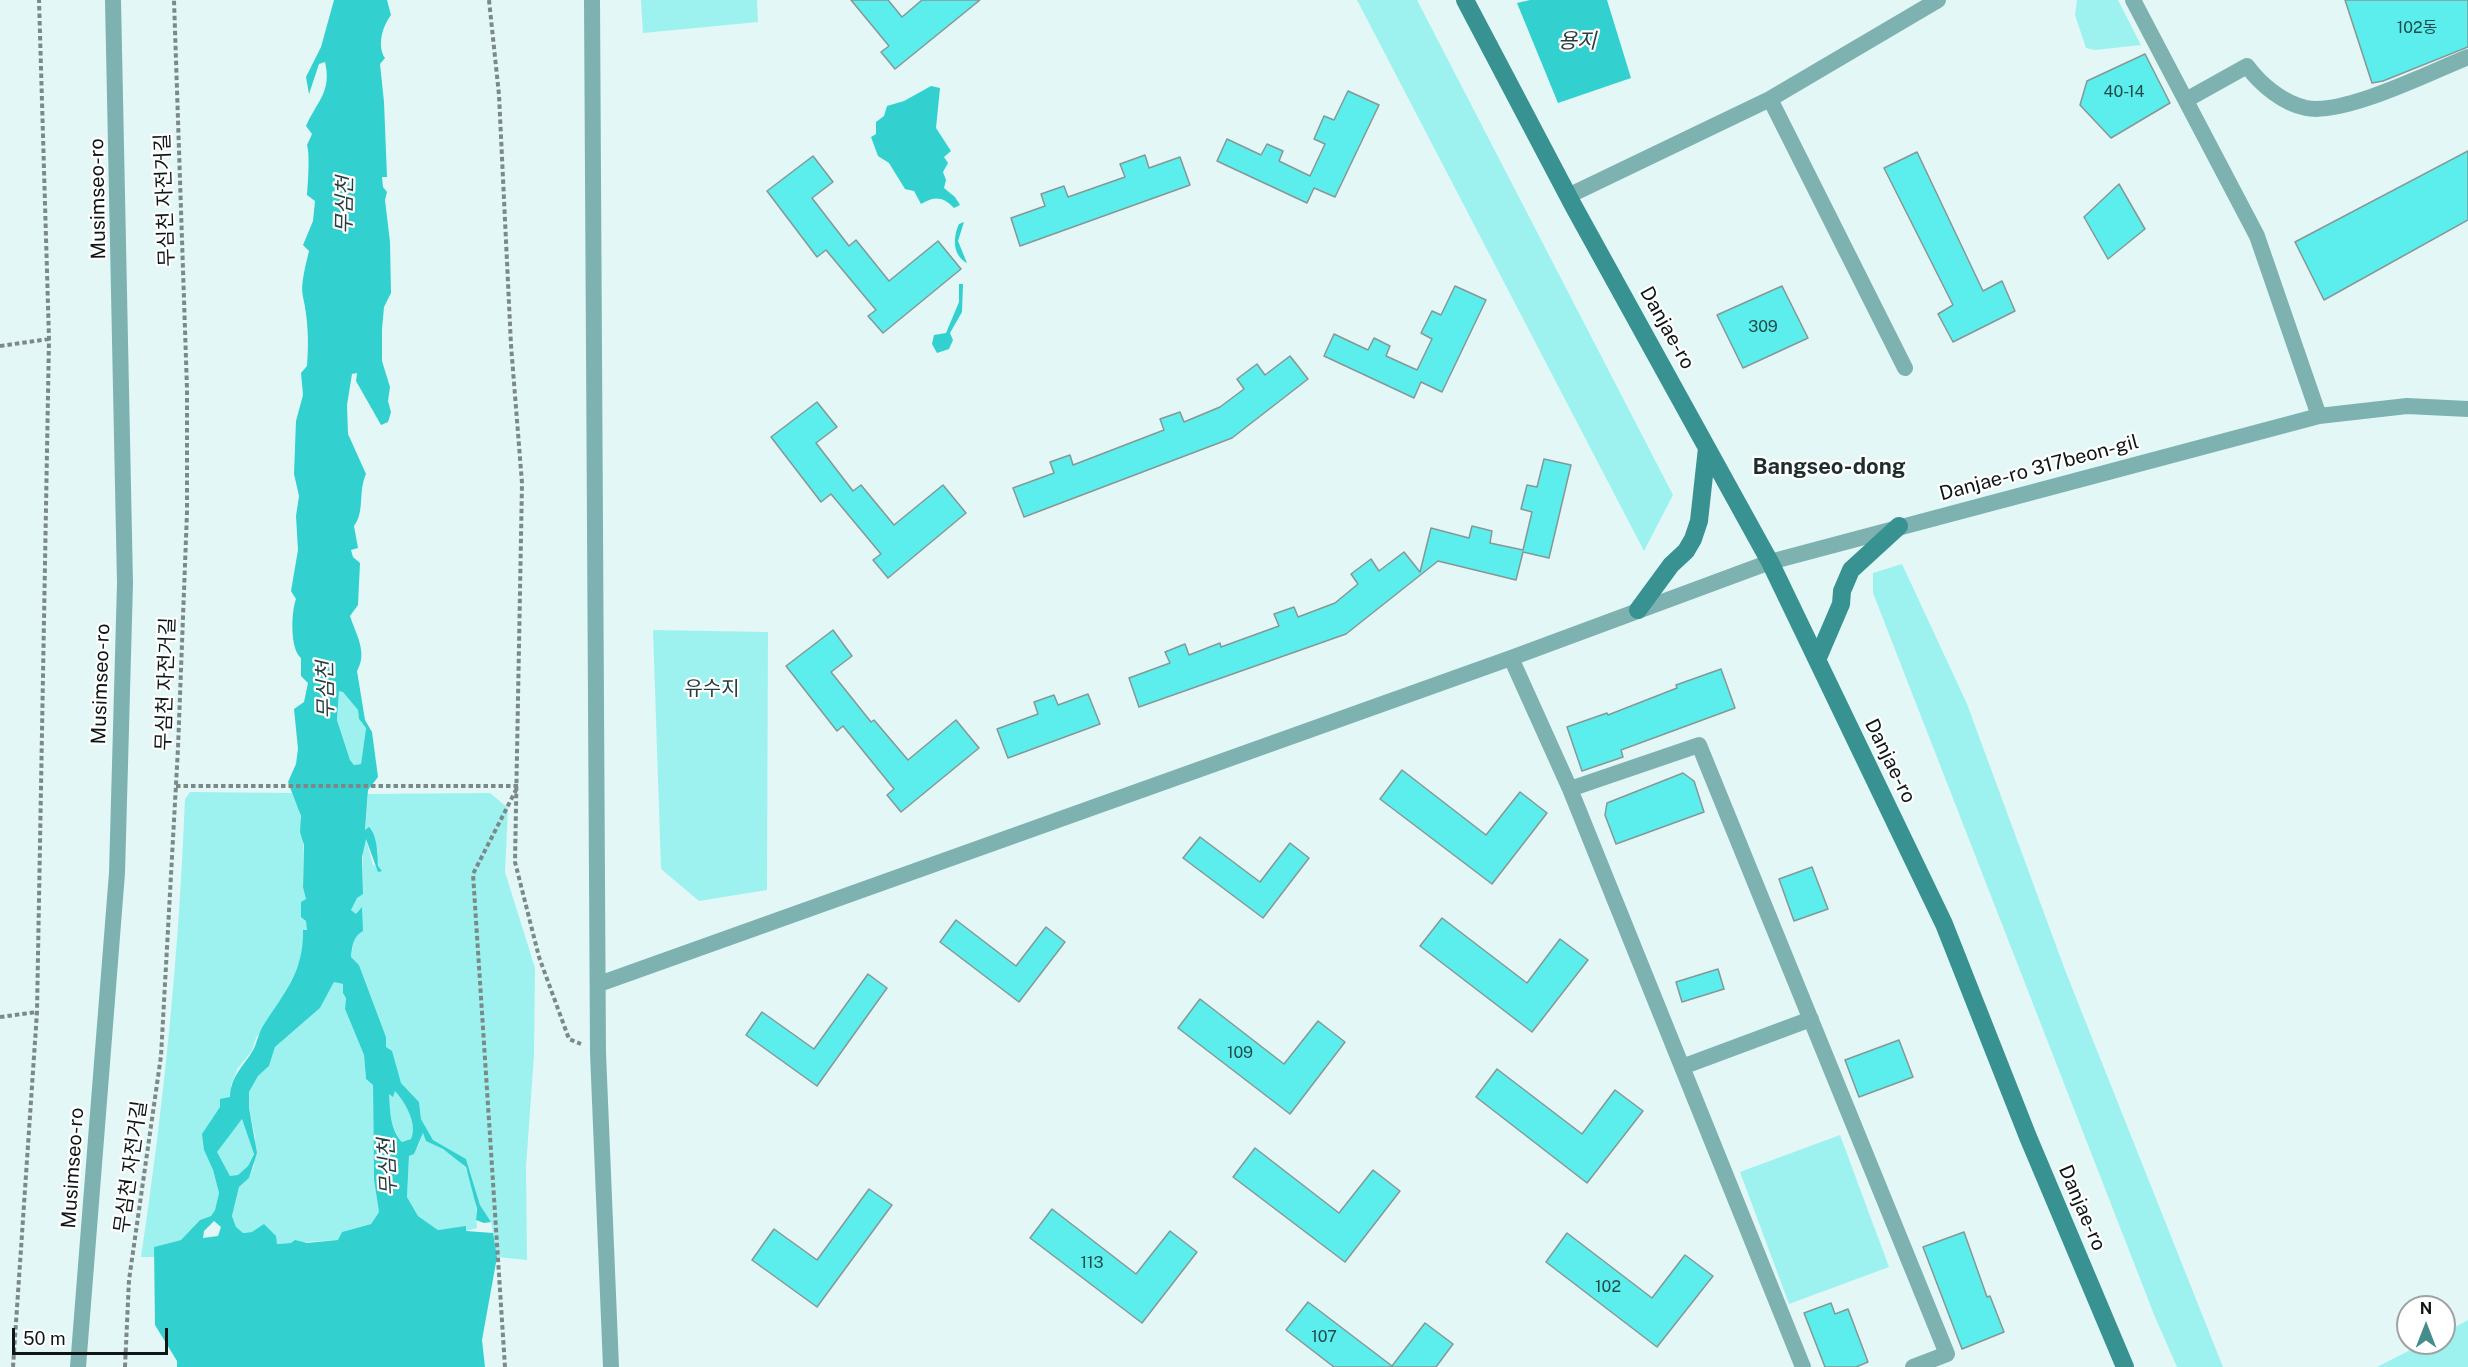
<!DOCTYPE html>
<meta charset="utf-8">
<style>
body{margin:0}
#map{position:relative;width:2468px;height:1367px;overflow:hidden;background:#e3f7f6;font-family:"Public Sans",sans-serif}
canvas{display:block}
.north{position:absolute;left:2396px;top:1295px;width:60px;height:60px;box-sizing:border-box;background:#fff;border:2px solid #9fa2a2;border-radius:50%;rotate:0deg;font-size:16px;font-weight:700;line-height:24px;text-align:center;color:#0f1616}
.north::after{content:'';display:block;margin:auto;width:21px;height:27px;background:#458d8c;clip-path:polygon(50% 0,100% 100%,50% 72%,0 100%)}
.scale{position:absolute;left:12px;top:1328px;width:156px;height:27px;box-sizing:border-box;border:3px solid #0f1616;border-top:0;padding-left:8px;font-size:18px;line-height:21px;white-space:nowrap;color:#0f1616;-webkit-text-stroke:4px #fff;paint-order:stroke}
</style>
<div id="map">
<canvas width="2468" height="1367"></canvas>
<div class="north">N</div>
<div class="scale">50 m</div>
</div>
<script>
const c = document.querySelector('canvas').getContext('2d');
c.lineJoin = 'round';
function fill(path, color) { c.fillStyle = color; c.fill(path, 'evenodd'); }
function trace(path, color, width, dash) { c.strokeStyle = color; c.lineWidth = width; c.lineCap = dash ? 'butt' : 'round'; c.setLineDash(dash || []); c.stroke(path); }
function drawText(font, color, halo, rows, align = 'center') {
  c.font = font + ' "Public Sans","Noto Sans KR",sans-serif'; c.lineWidth = 4.5; c.setLineDash([]); c.textBaseline = 'middle'; c.strokeStyle = halo; c.fillStyle = color; for (const [text, x, y, turn = 0] of rows) {
    c.save(); c.translate(x, y); c.rotate((+turn || 0) * Math.PI / 180); c.textAlign = isNaN(turn) ? turn : align; if (halo) c.strokeText(text, 0, 0); c.fillText(text, 0, 0); c.restore();
  }
}
fill(new Path2D(`
 M641,0H757L758,22L643,33Z
 M1357,0H1417L1673,495L1644,551Z
 M2077,0H2118L2141,45L2095,50L2086,48L2075,15Z
 M1902,564L1967,704L2065,970L2223,1367H2177L2155,1317L1873,593V573Z
 M653,630L768,632L767,890L699,901L661,869Z
 M339,691H343L358,710L359,719L366,728L361,764L354,765L350,760L337,720Z
 M190,792L292,793C307,817 303,859 303,887L305,890L307,930L303,931V953L296,971L279,1007L256,1038L252,1051L238,1068L231,1085V1097L213,1118L204,1150L213,1170L219,1193L215,1210L211,1216L200,1220L181,1240L154,1247V1257H141C164,1104 179,953 185,799Z
 M490,793L508,808L505,872L535,968L534,1055L526,1167L527,1260L497,1257L491,1222L480,1205L466,1159L433,1140L421,1119L419,1102L401,1083L386,1047V1037L359,965L351,957C353,940 359,926 361,908L356,915L351,910L357,897L363,894V841L366,839L373,865L378,866V852L372,830L365,831L368,794Z
 M334,982L343,984L346,998L345,1009L364,1055L366,1079L373,1085L374,1180L379,1212L371,1224L342,1232L339,1240L276,1244L275,1240L252,1232L242,1233L236,1227L232,1216L239,1187L249,1178L254,1166L255,1136L249,1108V1092L258,1076L269,1066L275,1047L320,1008Z
 M395,1090C405,1103 419,1124 411,1139L402,1142C390,1129 390,1110 388,1093Z
 M242,1119L254,1153L248,1166L237,1176H230L216,1152Z
 M423,1133C433,1146 443,1148 456,1158C476,1172 476,1206 477,1228L466,1231V1227L438,1230L418,1216L407,1197L409,1155L418,1146Z
 M1840,1135L1889,1267L1789,1304L1740,1172Z
 M2468,1320V1367H2377L2424,1343H2444V1333Z`), '#9df2f0');
fill(new Path2D(`
 M334,0H387L391,15C382,27 377,46 385,58L380,64L384,102L387,177H382L383,187L387,192L385,200L390,242L391,293L384,307L382,329V361L390,387L388,401L391,412L388,422L381,425L356,381L357,373L352,374L347,405L348,434L366,474C358,491 365,512 354,526L358,548L351,550L353,557L360,563L358,605L350,616C356,635 368,652 357,671L365,720L372,732L378,777L368,790L365,830L369,827C377,834 378,855 378,866L382,871L378,872L366,839L362,857L363,894L357,898L351,910L356,914L362,907L363,931C353,936 352,947 351,957L359,965L386,1037V1047L392,1051L401,1083L419,1102L421,1119L433,1140L466,1159L480,1205L491,1222L484,1223L476,1220L477,1209L466,1167L443,1149L426,1141L423,1133L414,1154L409,1156L407,1197L418,1216L438,1230L466,1226V1231L493,1233L497,1257L482,1340L485,1367H177V1361L155,1325L154,1247L181,1240L200,1220L211,1216L215,1210L219,1193L213,1170L204,1150L202,1134L220,1107V1099L230,1097C231,1076 242,1068 252,1052C257,1044 258,1034 263,1026C284,993 304,972 303,930H307L306,921L301,917V902L306,899L303,887L304,845L300,832L301,816L288,782L296,764L298,749L294,709L304,702L308,683L301,676V658C290,649 291,613 296,599L291,591L298,550L296,516L299,496L294,474L296,421L303,395L301,373L307,366C309,342 308,319 303,297C300,285 306,264 309,251L303,245L313,221L315,201L307,195C308,183 310,154 307,145L312,134L306,126C317,101 332,92 325,62L319,64L309,94L306,77L321,47ZM339,691L343,692L358,710L359,719L366,728L361,764L354,765L350,760L337,720ZM334,982L343,984V993L346,998L345,1009L364,1055L366,1079L373,1085L374,1180L379,1212L371,1224L342,1232L338,1240L307,1243L295,1240L291,1243L277,1244L276,1236L264,1224L252,1232L243,1233L236,1227L232,1216L239,1187L249,1178L257,1153L249,1108V1092L258,1076L269,1066L275,1047L320,1008ZM395,1091C405,1102 418,1124 411,1139L402,1142C390,1130 390,1110 389,1094L393,1097ZM242,1119L254,1154L248,1166L238,1175L230,1176L217,1152ZM214,1221L221,1227L218,1236L203,1238L204,1231Z
 M1530,0H1607L1631,78L1558,103L1517,3Z
 M931,86L940,88L936,128L951,151L944,157L948,163L943,172L946,180L944,188L955,197L960,205L954,208C943,196 934,196 921,204L914,191L905,189L889,163L878,156L871,137L876,134V122L884,116L887,106L904,101Z
 M964,222L958,241L967,263C952,255 953,237 959,224Z
 M959,284H963L962,312L950,333L953,340L949,349L937,353L932,344L934,335L946,333L959,302Z`), '#32d1cf');
const building = new Path2D(`
 M851,0H888L902,17L922,0H980L895,69L881,52L889,46Z
 M2345,0H2468V47L2383,81L2372,83Z
 M2145,54L2170,103L2111,138L2080,105L2087,81Z
 M1348,91L1379,105L1335,197L1314,188L1307,203L1217,161L1227,139L1261,155L1267,144L1283,151L1279,161L1310,176L1325,144L1314,139L1324,116L1334,120Z
 M2468,151V220L2324,300L2295,242Z
 M1917,152L1983,291L2002,281L2015,311L1953,342L1938,314L1953,305L1884,168Z
 M1145,155L1149,168L1180,157L1190,185L1020,246L1011,218L1045,206L1041,194L1064,186L1068,197L1125,177L1120,164Z
 M813,156L833,182L812,198L849,246L856,240L889,281L938,241L961,269L883,333L868,316L876,310L826,250L817,257L767,191Z
 M2119,184L2145,229L2108,259L2084,217Z
 M1455,286L1486,300L1442,392L1421,382L1414,398L1324,356L1334,334L1368,350L1374,338L1390,346L1386,356L1417,370L1432,339L1421,333L1432,311L1441,315Z
 M1782,286L1808,338L1743,368L1717,315Z
 M1290,356L1308,379L1232,438L1024,517L1013,488L1054,473L1050,462L1070,455L1073,465L1164,430L1160,419L1180,412L1184,422L1220,407L1244,389L1237,379L1257,364L1265,375Z
 M817,402L837,427L816,443L853,491L861,485L894,525L943,485L966,513L888,578L873,560L881,554L831,494L821,502L771,437Z
 M1544,459L1571,465L1549,558L1523,552L1516,580L1438,561L1346,634L1139,707L1129,678L1170,663L1165,652L1185,644L1189,655L1220,643L1221,647L1279,626L1274,614L1294,607L1298,617L1335,603L1358,584L1351,574L1371,559L1379,571L1404,552L1420,572L1431,528L1469,538L1472,526L1492,531L1490,543L1523,550L1532,512L1521,509L1527,485L1537,487Z
 M833,630L852,656L831,672L871,722L874,720L908,760L956,720L979,748L901,812L887,795L894,789L843,726L837,731L786,666Z
 M1721,669L1735,708L1621,750L1623,757L1582,771L1567,727L1607,713L1608,715L1677,688L1676,685Z
 M1088,694L1100,724L1008,758L997,729L1038,714L1034,702L1054,695L1058,705Z
 M1402,770L1486,835L1520,792L1547,813L1492,884L1380,799Z
 M1683,773L1694,781L1704,812L1616,844L1605,815L1607,803Z
 M1200,837L1260,882L1290,843L1309,858L1263,918L1183,858Z
 M1812,867L1828,909L1794,921L1779,879Z
 M1442,918L1527,983L1560,939L1588,960L1532,1032L1420,946Z
 M956,920L1016,966L1046,927L1065,942L1019,1002L940,942Z
 M1718,969L1724,989L1682,1002L1676,982Z
 M868,974L887,988L817,1086L746,1035L762,1012L814,1049Z
 M1200,999L1284,1064L1318,1021L1345,1042L1290,1114L1178,1028Z
 M1899,1040L1913,1077L1859,1097L1845,1060Z
 M1497,1069L1582,1134L1615,1090L1643,1111L1587,1183L1476,1097Z
 M1255,1148L1339,1213L1373,1170L1400,1191L1345,1262L1233,1177Z
 M869,1189L892,1205L817,1307L752,1260L774,1229L817,1260Z
 M1052,1209L1136,1274L1170,1231L1197,1252L1142,1323L1030,1238Z
 M1964,1232L1987,1297L1990,1296L2004,1332L1962,1349L1923,1247Z
 M1567,1233L1652,1298L1685,1255L1713,1276L1657,1347L1546,1262Z
 M1308,1302L1392,1366L1425,1323L1453,1344L1436,1367H1334L1286,1330Z
 M1831,1303L1835,1314L1848,1309L1868,1362L1856,1367H1825L1804,1313Z`);
fill(building, '#5beeec');
trace(building, '#859897', 1.5);
trace(new Path2D(`
 M489,0L499,95L511,345L522,483L515,862L539,957L569,1039L581,1044
 M0,346L49,339
 M176,786H518
 M0,1017L37,1012
 M13,1367L37,1012L49,339L39,0
 M125,1367L129,1280L161,1056L178,748L187,512V389L174,0
 M505,1367L473,874L516,790`), '#7c8989', 4, [4.5, 3]);
trace(new Path2D(`
 M592,0L598,1053L611,1367
 M2133,0L2257,236L2319,416
 M1770,99L1905,368
 M2186,100L2247,66C2261,85 2283,103 2306,108C2343,116 2431,72 2468,57
 M1568,196L1770,99L1938,0
 M1511,658L1570,789L1803,1367
 M1570,789L1699,745L1947,1354L1913,1367
 M599,984L1511,658L1770,562L2319,416L2407,406L2468,409
 M1682,1067L1811,1019
 M78,1367L117,873L125,583L113,0`), '#7db2b1', 16);
trace(new Path2D(`
 M1465,0L1574,207L1770,562L1944,924L2028,1137L2125,1367
 M1638,610L1671,565L1686,551L1693,539L1699,521L1707,448
 M1817,660L1841,604L1842,591L1851,570L1899,526`), '#389291', 18);
drawText('16px', '#224c4c', null, [
 ["102동",2417,28],
 ["40-14",2124,92],
 ["309",1763,327],
 ["109",1240,1053],
 ["113",1092,1263],
 ["102",1608,1287],
 ["107",1324,1337]
]);
drawText('20px', '#0f1616', '#fff', [
 ["Musimseo-ro",98,199,-91],
 ["무심천 자전거길",165,200,-92],
 ["Danjae-ro",1667,328,61],
 ["Danjae-ro 317beon-gil",2039,468,-15],
 ["Musimseo-ro",101,684,-88],
 ["무심천 자전거길",166,684,-88],
 ["Danjae-ro",1890,761,64],
 ["무심천 자전거길",131,1167,-82],
 ["Musimseo-ro",73,1168,-86],
 ["Danjae-ro",2082,1208,67]
]);
drawText('20px', '#253e3e', '#fff', [
 ["유수지",712,689]
]);
drawText('italic 21px', '#27403f', '#fff', [
 ["용지",1577,42],
 ["무심천",345,205,-89],
 ["무심천",326,690,-91],
 ["무심천",388,1167,-93]
]);
drawText('bold 22px', '#1d2d2c', '#fff', [
 ["Bangseo-dong",1829,467]
]);
</script>
